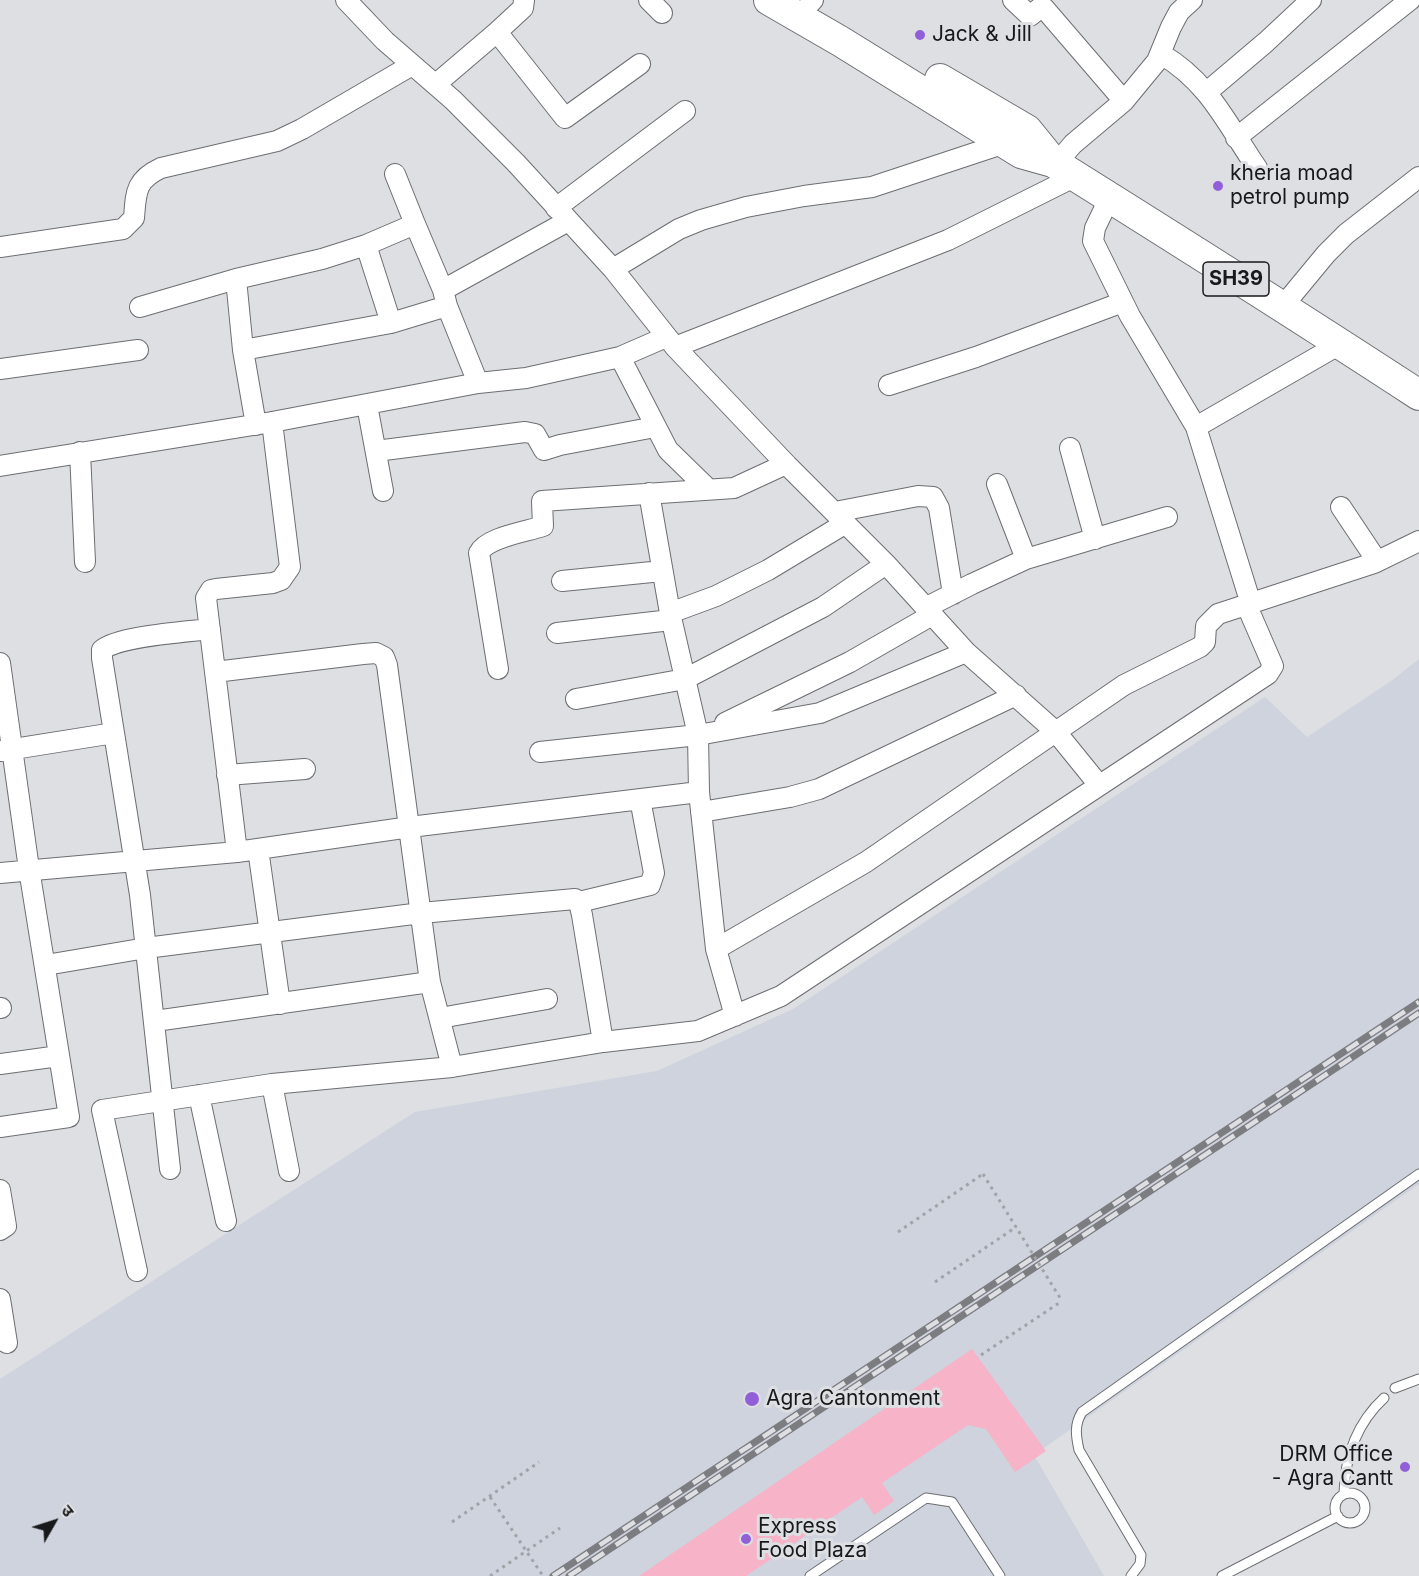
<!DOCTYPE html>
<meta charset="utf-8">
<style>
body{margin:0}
#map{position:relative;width:1419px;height:1576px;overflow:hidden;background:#dddfe3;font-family:Inter,"Noto Sans Devanagari",sans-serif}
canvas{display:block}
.north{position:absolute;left:24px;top:1492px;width:60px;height:60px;-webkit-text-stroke:4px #dddfe3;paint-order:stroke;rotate:51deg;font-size:16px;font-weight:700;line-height:24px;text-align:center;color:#18191a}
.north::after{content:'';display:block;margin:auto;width:21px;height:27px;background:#18191a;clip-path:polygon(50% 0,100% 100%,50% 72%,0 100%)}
</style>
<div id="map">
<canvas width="1419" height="1576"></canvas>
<div class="north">उ</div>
</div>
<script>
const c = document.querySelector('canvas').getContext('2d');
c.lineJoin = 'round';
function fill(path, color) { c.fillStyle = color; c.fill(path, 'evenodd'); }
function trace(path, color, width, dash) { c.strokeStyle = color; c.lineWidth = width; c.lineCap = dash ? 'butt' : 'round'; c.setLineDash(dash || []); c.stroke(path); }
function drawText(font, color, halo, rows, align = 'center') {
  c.font = font + ' Inter,sans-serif'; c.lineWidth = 6; c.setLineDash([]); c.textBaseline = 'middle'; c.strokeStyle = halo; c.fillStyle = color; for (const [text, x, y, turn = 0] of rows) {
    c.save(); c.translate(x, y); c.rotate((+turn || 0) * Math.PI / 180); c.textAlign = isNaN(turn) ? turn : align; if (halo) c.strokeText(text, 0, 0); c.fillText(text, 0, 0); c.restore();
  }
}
fill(new Path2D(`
 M1419,659V1184L1034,1455L1104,1576H0V1379L415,1112L657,1071L793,1009L1265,697L1307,737L1391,681Z`), '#ced3de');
fill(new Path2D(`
 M972,1349L1046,1451L1015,1472L986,1429L968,1425L882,1483L894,1501L874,1515L862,1497L746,1576H639Z`), '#f7b3c7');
const lane = new Path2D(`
 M1395,1388L1419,1379
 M1335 1508a15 15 0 1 1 30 0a15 15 0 1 1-30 0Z
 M1344,1493C1345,1457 1357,1423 1384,1398
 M810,1576L926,1498L952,1502L1000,1576
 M1131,1576L1140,1564L1141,1555L1079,1450C1076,1436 1074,1425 1082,1412L1419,1174
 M1222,1576L1338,1516`);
const street = new Path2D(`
 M346,0L385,41L453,100L516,163L613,269L675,347L786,464L886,564L966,652L1056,732L1099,785
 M649,0L662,13
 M1013,0L1030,16L1041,7L1044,8L1124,101
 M810,3L813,0
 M497,32L523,8L524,0
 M1161,54C1209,82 1227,124 1257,168
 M436,84L497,32L565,118L640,64
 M1207,92L1266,42L1311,0
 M1236,138L1410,0
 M1056,164L1073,144L1124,101L1157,61L1171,27L1179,12L1192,0
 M1110,197L1095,228L1093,241L1130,316L1196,427
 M556,208L685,111
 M366,245L391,323L447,306L443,290L415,224
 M0,247L123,229L134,218C136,193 135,180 161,168L277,141L302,129L412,65
 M613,269L679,229L701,220L746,207L804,196L872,187L1005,143
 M236,279L243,350L256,425
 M443,290L568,221
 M447,306L478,383
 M1283,306L1326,254L1346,234L1419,177
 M140,307L236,279L322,259L366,245L415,224L395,174
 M675,347L948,240L1076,176
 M243,350L391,323
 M620,357L668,450L708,489
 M0,369L138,350
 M889,385L976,357L1123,302
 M367,405L383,491
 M1070,448L1095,539
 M376,451L525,432L535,434L544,450L560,445L655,427
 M80,452L85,562
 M0,466L272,422L478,383L526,378L620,357L666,337
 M649,493L670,613L698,735L699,792L716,949L735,1016
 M1341,507L1377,561
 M835,512L918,496L933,497L939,508L953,594
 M1026,559L1167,517
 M562,581L662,571
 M1251,604L1196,427L1340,344
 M925,608L972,584L1026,559L997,484
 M670,613L716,596L768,570L846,523
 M557,633L671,620
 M0,663L29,869L69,1117L0,1127
 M498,669L479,553C487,537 526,532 543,526L542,501L734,488L786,464
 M215,672L363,654L376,653L384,657L387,665L430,982L452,1067
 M576,699L685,679L823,607L886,564
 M725,723L850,662L932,615
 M1,751L114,733
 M540,752L698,735L820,713L966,652
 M227,775L305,769
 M701,812L790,797L819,789L1016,695
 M258,849L280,1004
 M237,852L206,598L211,590L216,589L273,583L281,580L290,567L272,422
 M0,873L237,852L410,827L699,792
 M579,902L650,885L654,873L640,799
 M716,949L866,862L1124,685L1200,647L1205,642L1206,626L1218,614L1374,563L1419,541
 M46,965L146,948L421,913L575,899L579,902L582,915L603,1042
 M0,1008H1
 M440,1018L547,999
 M155,1021L430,982
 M0,1064L59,1056
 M272,1084L289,1171
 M199,1095L226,1221
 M170,1169L140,895L102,658V650C119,636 186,632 210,629
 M0,1190L6,1226L0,1230
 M137,1271L102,1110L272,1084L452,1067L603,1042L698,1031L781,996L1268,674L1273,666L1247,606
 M0,1299L7,1343`);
const primary = new Path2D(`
 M769,0L840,41L1021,153L1053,162C1176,239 1298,316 1419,395
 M940,79L1027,130L1053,162`);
trace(lane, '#6c6e71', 11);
trace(street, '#6c6e71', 22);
trace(primary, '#6c6e71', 32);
trace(new Path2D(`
 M898,1232L983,1174
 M935,1282L1016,1227
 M981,1355L1062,1301
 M452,1522L539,1462
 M490,1576L560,1528`), '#a1a3a6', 3, [3, 4.5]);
trace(lane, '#fff', 9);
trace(street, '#fff', 20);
trace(primary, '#fff', 30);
const rail = new Path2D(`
 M553,1576L1419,1002
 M569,1576L1419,1013`);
trace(rail, '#7c7d80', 7);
trace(rail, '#dddfe3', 4.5, [14]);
trace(new Path2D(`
 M983,1174L1062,1301
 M490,1497L543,1576`), '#a1a3a6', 3, [3, 4.5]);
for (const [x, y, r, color] of [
 [920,35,6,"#915fd8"],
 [1218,186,6,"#915fd8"],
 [752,1399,8,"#915fd8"],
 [1405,1467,6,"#915fd8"],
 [746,1539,6,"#915fd8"]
]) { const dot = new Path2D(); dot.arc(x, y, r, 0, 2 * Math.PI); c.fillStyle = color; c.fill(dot); trace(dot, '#dddfe3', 2); }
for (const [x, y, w] of [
 [1236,279,66]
]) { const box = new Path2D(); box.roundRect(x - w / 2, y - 17, w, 34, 4.5); c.fillStyle = '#dddfe3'; c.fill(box); trace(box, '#18191a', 1.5); }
drawText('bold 20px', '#18191a', null, [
 ["SH39",1236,279]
]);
drawText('21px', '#18191a', '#dddfe3', [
 ["Jack & Jill",932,35],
 ["kheria moad",1230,174],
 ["petrol pump",1230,198],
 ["Agra Cantonment",766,1399],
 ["DRM Office",1393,1455,"right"],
 ["- Agra Cantt",1393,1479,"right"],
 ["Express",758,1527],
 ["Food Plaza",758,1551]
], 'left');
</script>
